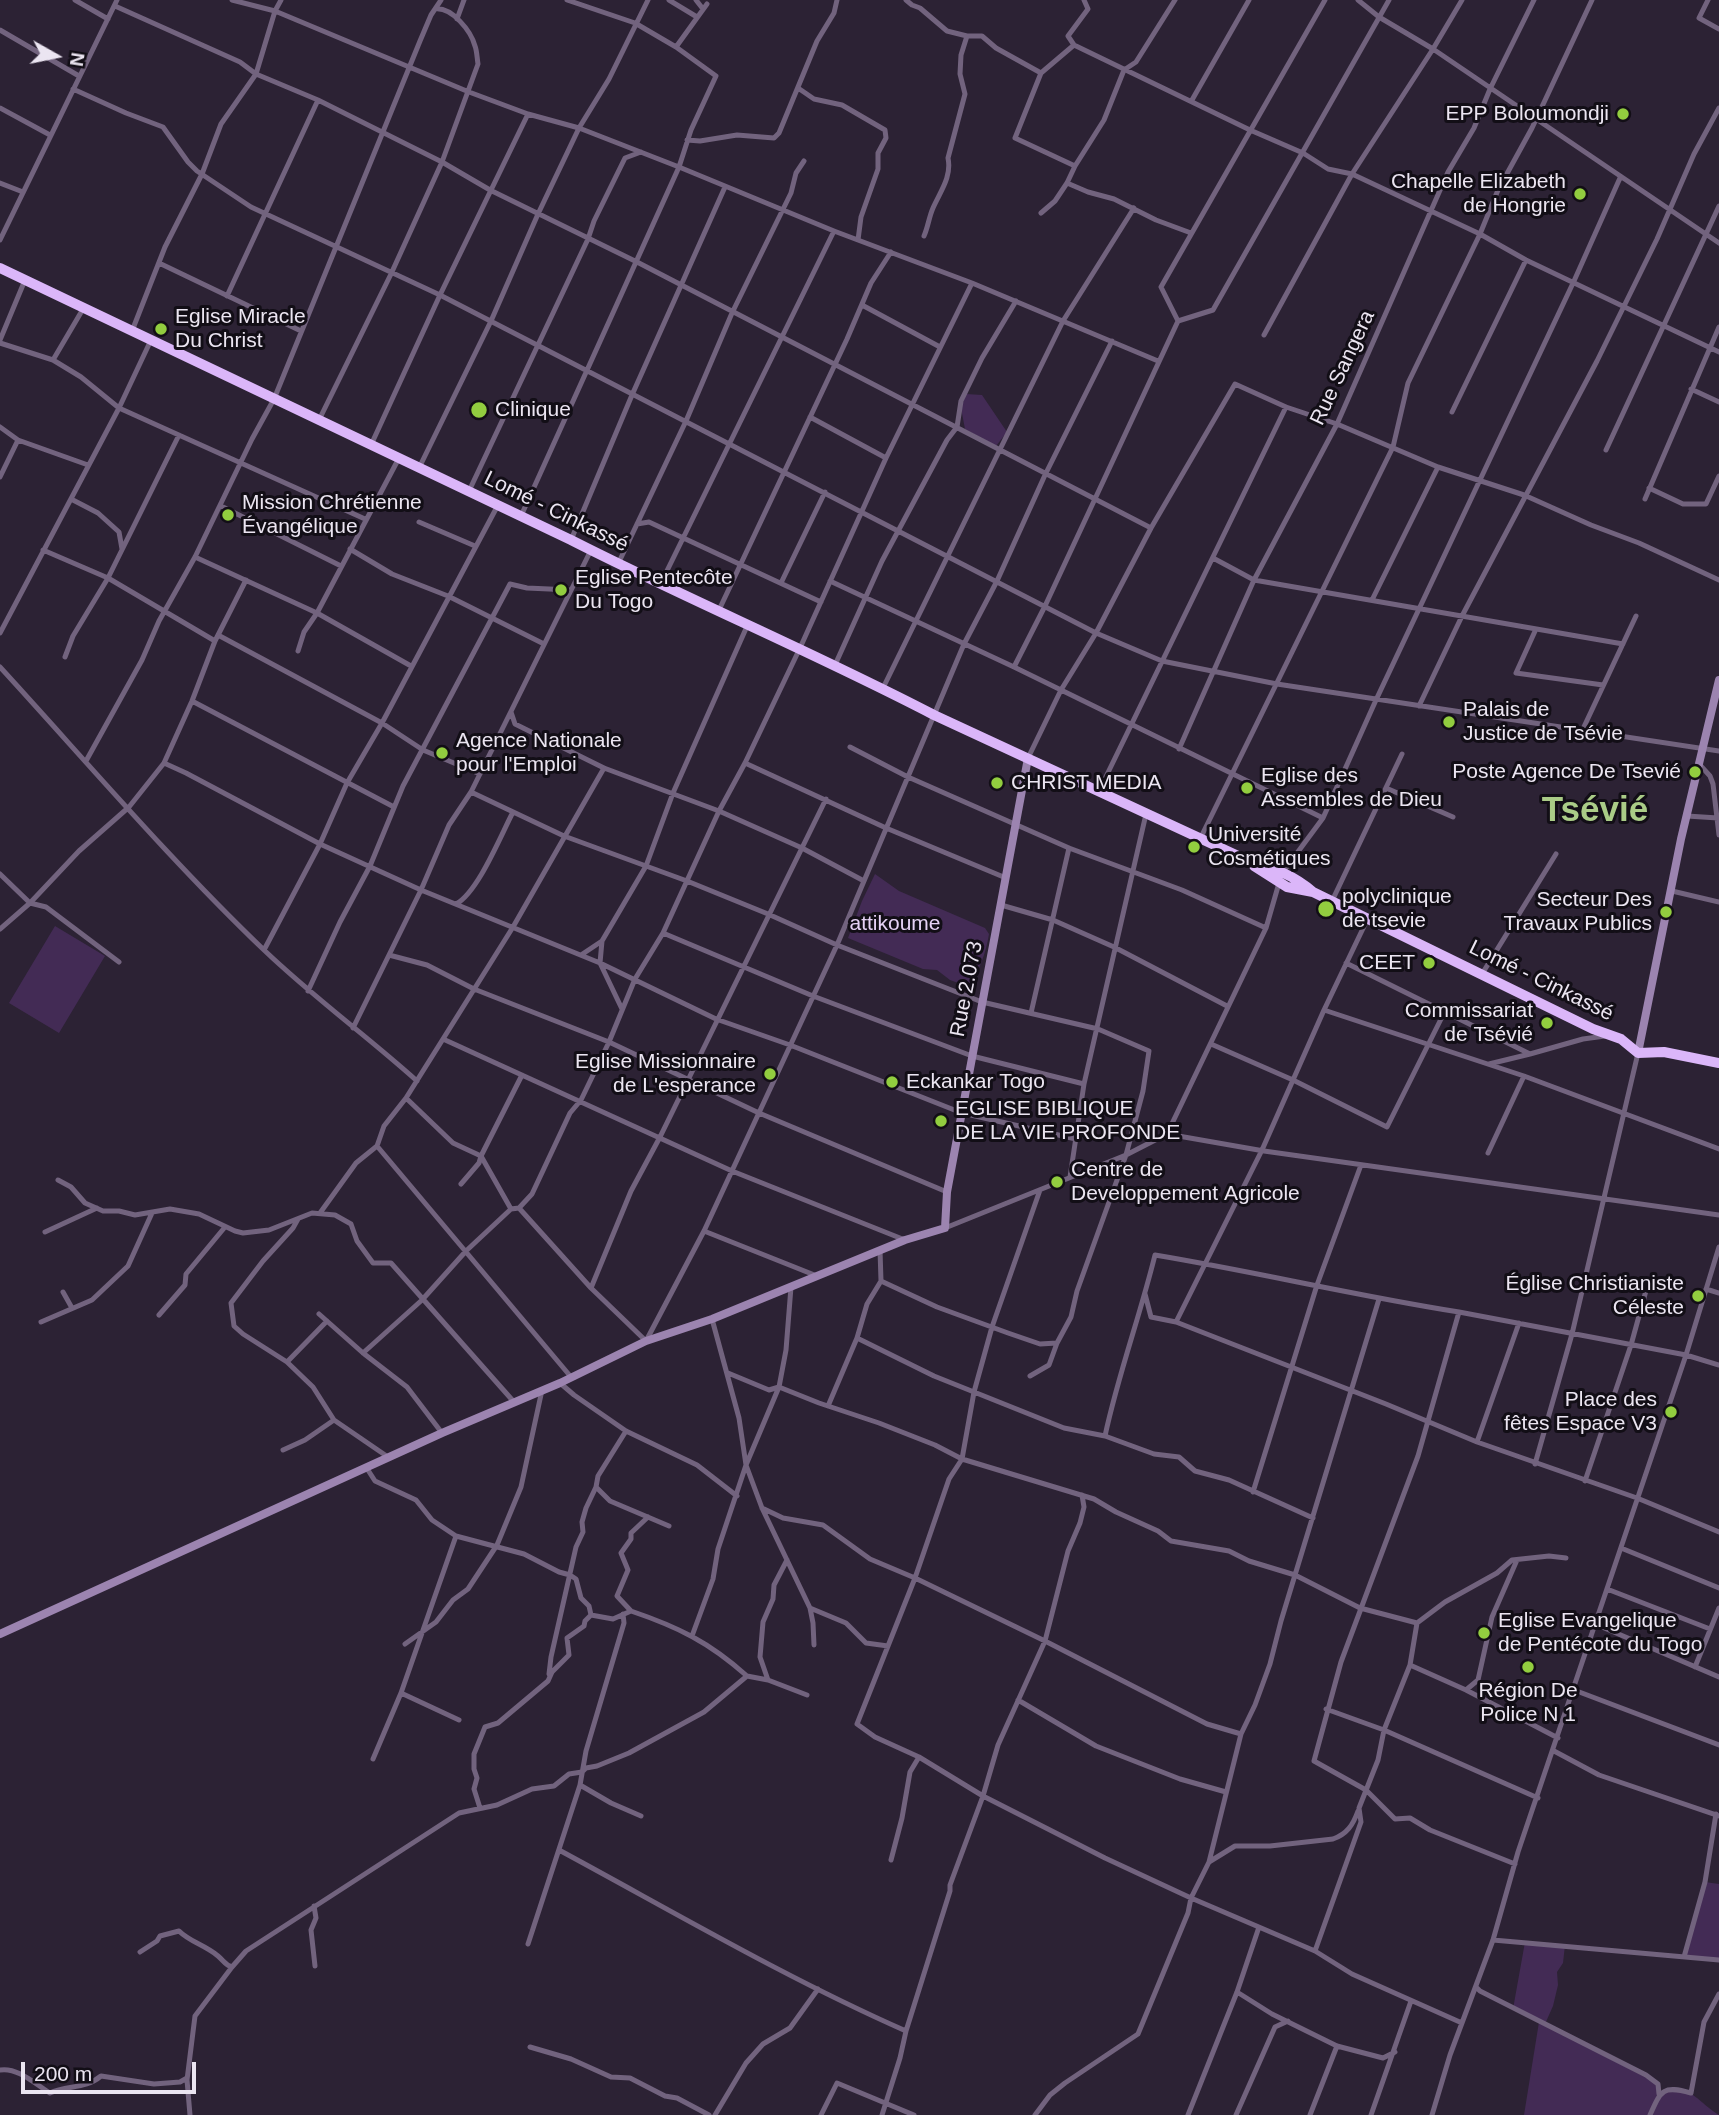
<!DOCTYPE html>
<meta charset="utf-8">
<style>
body{margin:0}
#map{position:relative;width:1719px;height:2115px;overflow:hidden;background:#2c2234;font-family:Helvetica,sans-serif}
canvas{display:block}
.north{position:absolute;left:21px;top:21px;width:70px;height:70px;-webkit-text-stroke:5px #120e16;paint-order:stroke;rotate:99deg;font-size:19px;font-weight:700;line-height:28px;text-align:center;color:#ebe5f1}
.north::after{content:'';display:block;margin:auto;width:24px;height:32px;background:#ebe5f1;clip-path:polygon(50% 0,100% 100%,50% 72%,0 100%)}
.scale{position:absolute;left:21px;top:2062px;width:175px;height:32px;box-sizing:border-box;border:4px solid #ebe5f1;border-top:0;padding-left:9px;font-size:21px;line-height:24px;white-space:nowrap;color:#ebe5f1;-webkit-text-stroke:5px #120e16;paint-order:stroke}
</style>
<div id="map">
<canvas width="1719" height="2115"></canvas>
<div class="north">N</div>
<div class="scale">200 m</div>
</div>
<script>
const c = document.querySelector('canvas').getContext('2d');
c.lineJoin = 'round';
function fill(path, color) { c.fillStyle = color; c.fill(path, 'evenodd'); }
function trace(path, color, width, dash) { c.strokeStyle = color; c.lineWidth = width; c.lineCap = dash ? 'butt' : 'round'; c.setLineDash(dash || []); c.stroke(path); }
function drawText(font, color, halo, rows, align = 'center') {
  c.font = font + ' Helvetica,sans-serif'; c.lineWidth = 6; c.setLineDash([]); c.textBaseline = 'middle'; c.strokeStyle = halo; c.fillStyle = color; for (const [text, x, y, turn = 0] of rows) {
    c.save(); c.translate(x, y); c.rotate((+turn || 0) * Math.PI / 180); c.textAlign = isNaN(turn) ? turn : align; if (halo) c.strokeText(text, 0, 0); c.fillText(text, 0, 0); c.restore();
  }
}
fill(new Path2D(`
 M966,394L982,395L1007,432L996,446L965,429L961,408Z
 M875,874L899,891L985,928L989,934C986,953 979,971 969,987L950,980L937,970L923,969L848,938L862,901Z
 M55,926L105,956L59,1033L9,1003Z
 M1705,1882L1719,1884V1960L1684,1957Z
 M1525,1942L1565,1945L1563,1963L1557,1972L1558,1985L1553,2006L1545,2024L1658,2084L1659,2094C1688,2079 1699,2104 1719,2115H1524L1539,2022L1513,2009Z`), '#432b55');
trace(new Path2D(`
 M75,0L108,19
 M232,0L275,11L469,92L528,114L579,128L679,167L834,231L972,283L1158,361
 M669,0L697,17
 M696,0L703,9
 M906,0L912,5L920,8L947,31L967,36H982L996,48L1041,73
 M1358,0L1379,17L1433,49L1719,243
 M1708,0L1699,18L1719,29
 M115,6L240,62L256,74L318,100L442,162L478,64C477,58 477,51 475,46C471,31 452,7 435,9
 M457,19L464,0
 M0,30L79,76
 M1074,45L1068,36L1088,9L1084,0
 M676,47L707,4
 M798,88L814,99L842,105L885,130L886,138L878,153V169L861,217L858,240
 M73,89L126,113L163,127L188,162L197,171L251,207L440,295L1096,633L1162,661L1277,684L1719,751
 M1192,100L1249,0
 M0,108L50,135
 M687,140L700,141L737,135L774,138L779,133L817,41L834,13L837,0
 M1075,166L1015,138L1041,73L1074,45L1250,130L1303,153L1328,169L1352,174L1480,234L1526,260L1719,352
 M0,183L23,192
 M1067,183L1088,192L1114,199L1156,220L1191,233
 M1041,213L1055,201L1067,183L1075,166L1104,120L1124,70L1136,62L1175,0
 M924,236C928,227 929,217 933,208C940,192 952,177 948,158L965,94L960,74L961,55L967,36
 M0,240L117,0
 M159,263L301,331
 M227,296L318,100
 M862,305L940,347
 M1178,321L1161,287L1325,0
 M132,331L165,247L202,174L221,124L256,74L275,11L281,0
 M1264,335L1352,174L1433,49L1462,0
 M0,340L25,280
 M0,343L53,360L81,377L119,408L365,519
 M53,360L83,309
 M1691,389L1719,402
 M1452,412L1526,260
 M810,417L886,458
 M319,420L391,274L442,162L490,190L637,262L1151,528
 M0,427L18,440L88,465
 M371,445L440,295L528,114
 M1606,450L1719,206
 M419,468L491,321L538,214L579,128L609,79L648,0
 M0,477L18,440
 M1649,488L1683,504H1706L1719,476
 M469,491L588,239L594,221L625,158L641,152
 M71,499L98,513L119,532L122,549
 M1645,499L1719,327
 M221,506L341,566
 M521,516L679,167L691,130L716,76L676,47L635,23L567,0
 M419,522L475,546
 M637,524L649,522L821,602
 M571,540L632,395L725,187
 M350,549L392,574L448,596L544,644
 M43,550L108,578L215,641
 M591,550L471,792L449,825L421,890L389,955L427,965L474,989L609,1042L759,1113L947,1192
 M195,557L317,613L411,666
 M1213,558L1254,580L1623,644
 M618,564L686,421L732,313L791,193L796,173L804,161
 M830,581L1014,667L1323,818
 M781,583L825,492
 M660,585L834,231
 M1372,600L1438,467
 M719,610L847,339L871,283L891,252
 M1536,629L1516,673L1603,685
 M0,633L119,408L151,340
 M218,635L382,723L423,750L480,774
 M298,651L304,632L317,613L399,458
 M65,657L73,636L108,578L179,435
 M835,665L882,561L947,440L957,427L961,401L982,358L1016,301
 M0,667C87,762 171,861 264,950C313,997 367,1036 417,1081
 M1014,667L1045,606L1178,321L1213,310L1389,0
 M883,688L1063,321L1134,208
 M192,701L394,807
 M1419,706L1462,616L1597,361L1657,239L1694,154L1719,108
 M511,712L515,724L604,768L719,811L802,848L864,881
 M1582,731L1636,616
 M850,747L908,777L1069,848L1182,890L1266,928
 M1179,749L1254,580L1337,424L1448,172L1474,128L1490,89L1534,0
 M1028,758L1061,690L1096,633L1151,528L1235,384L1286,407L1337,424L1438,467L1524,495L1591,525L1639,543L1719,580
 M86,761L142,660L159,621L195,557L252,439L274,399L420,41L431,15L441,0
 M164,763L186,773L320,844L421,890L600,963L716,1019L790,1045L962,1113L1076,1139
 M745,763L886,828L1006,878
 M1700,765L1710,776L1713,784L1719,835
 M1386,788L1453,817
 M1099,791L1286,407
 M471,792L564,836L687,881L768,914L837,945L982,1002L1098,1029L1149,1051L1143,1091L1126,1155L1077,1291L1071,1317L1057,1343L1049,1365L1030,1376
 M1687,816L1718,818
 M1200,839L1393,447L1408,383L1480,234L1498,190L1532,128L1592,0
 M1283,872L1323,818L1376,700L1574,281L1620,178
 M0,874L30,903L46,907L119,962
 M1672,891L1719,902
 M1332,901L1402,754
 M456,904C478,892 500,837 513,812
 M1001,905L1053,920L1114,947L1227,1006
 M0,929L30,903L79,851L129,807L164,763L192,701L215,641L246,580
 M663,933L813,996L972,1056L1084,1084
 M264,950L320,844L347,783L382,723L498,505
 M581,955L602,941
 M1346,963L1530,1054L1583,1039L1605,1036
 M1482,974L1556,854
 M308,991L340,922L370,866L403,786L510,584L527,588L571,590
 M622,1009L600,963L602,941L646,866L673,793L748,624
 M1324,1010L1524,1076L1719,1149
 M1031,1013L1069,848
 M353,1028L389,955
 M443,1039L513,927L604,768
 M1211,1044L1293,1080L1387,1127L1445,1011
 M1489,1064L1530,1054
 M406,1098L453,1143L481,1156L511,1209
 M1167,1134L1266,928L1279,883
 M377,1146L571,1377
 M1488,1153L1524,1076
 M1070,1177L1084,1084L1146,814
 M58,1180L71,1187L85,1203L103,1211H119L135,1215L170,1209L199,1214L235,1231L243,1233L269,1230L312,1213L335,1215L351,1224L357,1241L373,1263H391L514,1402
 M461,1184L479,1163L481,1156L522,1075
 M519,1208L591,1288L646,1341L704,1231L837,945L964,644L997,581L1045,475L1112,341
 M320,1213L356,1163L377,1146L384,1126L406,1098L443,1039L732,1171L905,1240
 M298,1219L293,1228L263,1261L231,1303L234,1326L243,1334L287,1362L313,1387L334,1420L388,1457
 M945,1228L1126,1155L1167,1134L1264,1151L1719,1215
 M704,1231L817,1276
 M45,1232L97,1208
 M881,1281L937,1307L1008,1333L1040,1344L1057,1343
 M591,1288L631,1191L660,1137L826,799
 M1706,1289L1719,1293
 M63,1292L72,1308
 M1145,1294L1151,1317L1176,1322L1386,1404L1477,1442L1637,1498L1719,1532
 M319,1314L363,1353L407,1387L442,1433
 M159,1315L185,1285L186,1274L225,1227
 M712,1319L739,1418L746,1465L762,1508L810,1608L846,1623L866,1643L888,1646
 M41,1322L92,1300L128,1266L152,1213
 M1176,1322L1262,1150L1324,1010L1368,918
 M857,1338L934,1376L1064,1428L1105,1436L1154,1454L1179,1457L1195,1471L1229,1480L1313,1518
 M363,1353L422,1300L466,1251L511,1209L519,1208L532,1194L570,1113L581,1100L609,1042L635,979L663,933L719,811L745,763L800,648L886,458L972,283
 M287,1362L327,1321
 M728,1373L769,1390L779,1387L819,1403L879,1423L935,1445L962,1459L1094,1499L1116,1512L1158,1531L1171,1541L1229,1551L1249,1561L1295,1575L1360,1608L1417,1623
 M560,1383L574,1395L626,1431L697,1465L737,1496
 M828,1406L857,1338L867,1304L881,1281L880,1250
 M1105,1436C1118,1375 1140,1316 1155,1255C1257,1272 1357,1296 1459,1312
 M1477,1442L1519,1323
 M283,1450L305,1440L334,1420
 M1535,1464L1572,1334L1638,1053
 M366,1467L375,1481L416,1500L432,1520L456,1536L524,1554L559,1572L570,1575L576,1579L581,1598L589,1606L591,1615L585,1621L584,1626L567,1638L569,1655L552,1672L548,1681L498,1723L485,1727L474,1754V1769L477,1778L474,1789L480,1808
 M1585,1481L1631,1345L1647,1287
 M596,1487L610,1501L669,1526
 M1253,1492L1317,1285L1361,1165
 M1082,1495L1084,1507L1080,1523L1068,1551L1045,1641L998,1745L983,1796L1105,1858L1191,1898L1315,1951L1352,1974L1462,2023
 M762,1508L783,1518L823,1525L870,1559L915,1578L1045,1641L1207,1724L1241,1734
 M456,1536L401,1693L459,1720
 M1621,1548L1719,1588
 M1607,1589L1710,1629
 M810,1608L813,1623L814,1645
 M631,1611L617,1596L628,1570L621,1553L631,1539V1533L648,1517
 M591,1615L613,1619L631,1611C678,1627 709,1642 747,1676
 M1595,1624L1719,1677
 M692,1636L713,1579L718,1549L746,1465L779,1387L786,1350L791,1287
 M405,1644L436,1622L453,1600L468,1589L497,1545L521,1487L542,1390
 M1410,1665L1466,1690L1558,1738
 M1695,1667L1719,1608
 M549,1674L551,1657L576,1547L583,1532L582,1522L586,1508L596,1487L598,1476L626,1431
 M768,1680L807,1695
 M1466,1690L1478,1680L1492,1617L1517,1560
 M1574,1690L1719,1745
 M1018,1700L1096,1746L1180,1779L1226,1792
 M1326,1709L1384,1730L1538,1798
 M1554,1751L1599,1775L1719,1816
 M373,1759L401,1693
 M580,1785L611,1803L641,1816
 M559,1850C674,1912 786,1978 906,2031
 M891,1860L902,1818L910,1772L919,1757
 M1209,1862L1241,1734L1255,1705L1270,1664L1281,1621L1379,1299
 M1515,1864L1430,1830L1410,1818L1395,1819L1366,1790L1314,1761L1341,1662L1418,1456L1459,1312L1686,1355L1719,1365
 M314,1906L316,1918L311,1930L315,1966
 M1493,1940L1719,1960
 M528,1944L580,1785L586,1751L624,1623L623,1614
 M1315,1951L1361,1822L1359,1808L1378,1760L1384,1730L1410,1665L1417,1623L1445,1602L1497,1573L1512,1560L1549,1556L1566,1558
 M140,1952L157,1941L160,1936L179,1931C190,1942 205,1945 218,1956C224,1961 225,1965 232,1967
 M1684,1957L1705,1882L1716,1814
 M1476,1987L1480,1991L1646,2075L1658,2084L1659,2094
 M1237,1992L1272,2014L1337,2046L1383,2058L1395,2052
 M530,2047L571,2059L611,2077L630,2078L665,2096L677,2098L709,2115
 M0,2070C18,2067 35,2084 50,2093C67,2085 86,2089 101,2076L154,2084L180,2082L187,2078
 M190,2115L187,2080L195,2016L232,1967L246,1951L459,1813L497,1805L532,1789L554,1786L569,1774L582,1772L586,1768L597,1766L629,1753L704,1712L747,1676L768,1680L760,1657L763,1622L773,1599L774,1585L787,1560
 M715,2115L746,2063L763,2044L790,2028L818,1989
 M821,2115L837,2083L914,2115
 M882,2115L900,2058L906,2031L950,1891V1885L983,1796L919,1757L875,1737L857,1724L915,1578L949,1479L962,1459L974,1392L992,1327L1040,1190
 M1035,2115L1050,2095L1065,2083L1138,2034L1188,1913L1191,1898L1209,1862L1235,1846H1270L1333,1839C1347,1834 1353,1825 1358,1811
 M1188,2115L1237,1992L1259,1927
 M1236,2115L1275,2027L1288,2021
 M1310,2115L1337,2046
 M1371,2115L1411,2001
 M1432,2115L1450,2055L1493,1940L1518,1852L1686,1355L1719,1247
 M1650,2115C1661,2090 1663,2085 1691,2093L1704,2022L1719,1994`), '#72637e', 5);
trace(new Path2D(`
 M1638,1053L1681,839L1719,680
 M0,1634L442,1433L560,1383L646,1341L712,1319L905,1240L945,1228L947,1192L1028,758`), '#9c84b0', 8);
trace(new Path2D(`
 M0,268L571,540C691,601 815,653 934,715L1249,861C1273,868 1294,875 1313,892L1593,1029L1621,1039L1638,1053L1664,1052L1719,1063
 M1254,866L1287,887L1313,892`), '#dbb6f9', 10);
for (const [x, y, r, color] of [
 [1623,114,7,"#92cd3f"],
 [1580,194,7,"#92cd3f"],
 [161,329,7,"#92cd3f"],
 [479,410,9,"#92cd3f"],
 [228,515,7,"#92cd3f"],
 [561,590,7,"#92cd3f"],
 [1449,722,7,"#92cd3f"],
 [442,753,7,"#92cd3f"],
 [1695,772,7,"#92cd3f"],
 [997,783,7,"#92cd3f"],
 [1247,788,7,"#92cd3f"],
 [1194,847,7,"#92cd3f"],
 [1326,909,9,"#92cd3f"],
 [1666,912,7,"#92cd3f"],
 [1429,963,7,"#92cd3f"],
 [1547,1023,7,"#92cd3f"],
 [770,1074,7,"#92cd3f"],
 [892,1082,7,"#92cd3f"],
 [941,1121,7,"#92cd3f"],
 [1057,1182,7,"#92cd3f"],
 [1698,1296,7,"#92cd3f"],
 [1671,1412,7,"#92cd3f"],
 [1484,1633,7,"#92cd3f"],
 [1528,1667,7,"#92cd3f"]
]) { const dot = new Path2D(); dot.arc(x, y, r, 0, 2 * Math.PI); c.fillStyle = color; c.fill(dot); trace(dot, '#120e16', 2.5); }
drawText('21px', '#ebe5f1', '#120e16', [
 ["EPP Boloumondji",1609,114,"right"],
 ["Chapelle Elizabeth",1566,182,"right"],
 ["de Hongrie",1566,206,"right"],
 ["Eglise Miracle",175,317],
 ["Du Christ",175,341],
 ["Clinique",495,410],
 ["Mission Chrétienne",242,503],
 ["Évangélique",242,527],
 ["Eglise Pentecôte",575,578],
 ["Du Togo",575,602],
 ["Palais de",1463,710],
 ["Justice de Tsévie",1463,734],
 ["Agence Nationale",456,741],
 ["pour l'Emploi",456,765],
 ["Poste Agence De Tsevié",1681,772,"right"],
 ["Eglise des",1261,776],
 ["Assembles de Dieu",1261,800],
 ["CHRIST MEDIA",1011,783],
 ["Université",1208,835],
 ["Cosmétiques",1208,859],
 ["polyclinique",1342,897],
 ["de tsevie",1342,921],
 ["Secteur Des",1652,900,"right"],
 ["Travaux Publics",1652,924,"right"],
 ["CEET",1415,963,"right"],
 ["Commissariat",1533,1011,"right"],
 ["de Tsévié",1533,1035,"right"],
 ["Eglise Missionnaire",756,1062,"right"],
 ["de L'esperance",756,1086,"right"],
 ["Eckankar Togo",906,1082],
 ["EGLISE BIBLIQUE",955,1109],
 ["DE LA VIE PROFONDE",955,1133],
 ["Centre de",1071,1170],
 ["Developpement Agricole",1071,1194],
 ["Église Christianiste",1684,1284,"right"],
 ["Céleste",1684,1308,"right"],
 ["Place des",1657,1400,"right"],
 ["fêtes Espace V3",1657,1424,"right"],
 ["Eglise Evangelique",1498,1621],
 ["de Pentécote du Togo",1498,1645],
 ["Région De",1528,1691,"center"],
 ["Police N 1",1528,1715,"center"]
], 'left');
drawText('21px', '#ebe5f1', '#120e16', [
 ["Rue Sangera",1343,368,-65],
 ["Lomé - Cinkassé",556,512,26],
 ["Lomé - Cinkassé",1541,981,26],
 ["Rue 2.073",967,989,-79]
]);
drawText('21px', '#e5d1f5', '#120e16', [
 ["attikoume",895,924]
]);
drawText('bold 35px', '#aacc87', '#120e16', [
 ["Tsévié",1595,811]
]);
</script>
